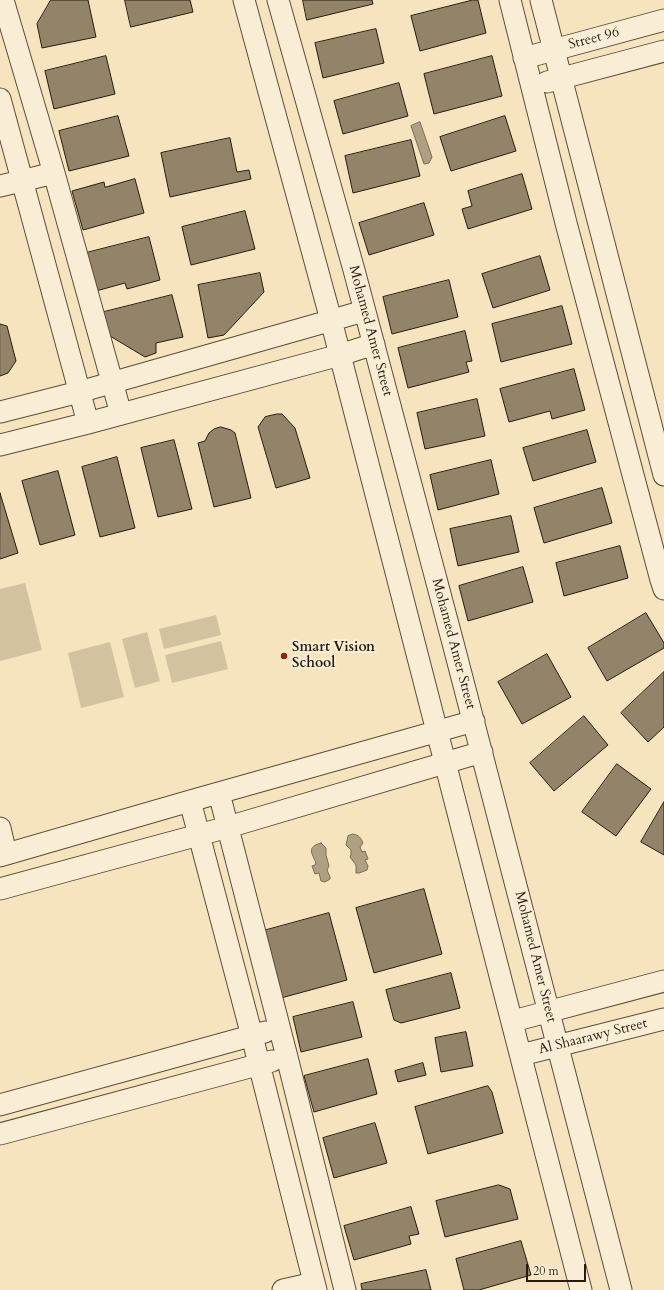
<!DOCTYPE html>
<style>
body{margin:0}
#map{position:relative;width:664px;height:1290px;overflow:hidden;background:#f6e4be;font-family:Cardo,serif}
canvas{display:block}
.scale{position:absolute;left:526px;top:1264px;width:60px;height:18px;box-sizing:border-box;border:2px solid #271c0d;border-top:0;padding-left:5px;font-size:12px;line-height:14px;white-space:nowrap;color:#271c0d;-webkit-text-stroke:3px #f9edd5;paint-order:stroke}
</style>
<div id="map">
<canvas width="664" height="1290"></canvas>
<div class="scale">20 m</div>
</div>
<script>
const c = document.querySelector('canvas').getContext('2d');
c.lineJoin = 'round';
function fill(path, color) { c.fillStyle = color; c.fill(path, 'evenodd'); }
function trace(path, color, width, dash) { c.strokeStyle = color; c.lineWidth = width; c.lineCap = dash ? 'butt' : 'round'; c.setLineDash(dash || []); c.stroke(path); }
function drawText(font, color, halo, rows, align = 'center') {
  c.font = font + ' Cardo,serif'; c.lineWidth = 4; c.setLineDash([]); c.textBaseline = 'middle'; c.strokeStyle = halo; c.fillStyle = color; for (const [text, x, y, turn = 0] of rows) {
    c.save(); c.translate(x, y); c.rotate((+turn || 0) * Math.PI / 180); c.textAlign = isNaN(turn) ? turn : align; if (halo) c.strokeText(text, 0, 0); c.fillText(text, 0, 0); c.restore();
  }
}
fill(new Path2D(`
 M25,583L42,650L0,661V589Z
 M216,615L221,635L164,649L159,629Z
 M147,632L160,681L135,688L122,639Z
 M221,641L228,669L172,683L165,655Z
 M110,642L124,697L81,708L68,653Z`), '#d3c2a0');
const water = new Path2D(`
 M420,122L432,157L429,163L424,164L411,126Z
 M353,834C359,835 361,838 363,843L360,847L362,852L365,851L368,859L365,860L368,866L367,870L359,873H356V865L350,857L351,855V850L346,845L348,836Z
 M321,843L326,848V855L329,866L327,870L330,877V879L325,882L321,881L319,873L315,874L312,866L315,865L316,863C312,853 306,847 321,843Z`);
fill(water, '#b0a082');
trace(water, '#796b53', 1);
const building = new Path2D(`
 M51,0H88L96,37L42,48L37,24Z
 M125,0H190L193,12L131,27Z
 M303,0H372L373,4L307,20Z
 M473,0H478L486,33L420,51L411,16Z
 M376,29L384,63L323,78L315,43Z
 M106,56L115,94L54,109L45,71Z
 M492,56L502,96L434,114L424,74Z
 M399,83L408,116L343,134L334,101Z
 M118,116L129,156L69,171L59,131Z
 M505,116L516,151L451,171L440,137Z
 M230,138L237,172L249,170L251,179L170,197L161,153Z
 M411,140L420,176L353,193L345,156Z
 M522,174L532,209L468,229L462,209L472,206L468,191Z
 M135,179L144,213L83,230L72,191L104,182L105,187Z
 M424,203L434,235L369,255L359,223Z
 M245,211L255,249L191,265L182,227Z
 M149,237L160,280L127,289L125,283L96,291L86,253Z
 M540,256L550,290L493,308L482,274Z
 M260,273L264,292L224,335L208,338L198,285Z
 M449,280L458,317L392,334L383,297Z
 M172,295L183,337L156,343V353L145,357L105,333L100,313Z
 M562,306L572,344L501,362L492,324Z
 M0,324L7,326L16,361L8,373L0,376Z
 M465,331L472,361L466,362L469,372L408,388L398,348Z
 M574,369L585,410L552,419L550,411L509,422L500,389Z
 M477,399L485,436L425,449L417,413Z
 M277,414H282L295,428L310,478L276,488L258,427L265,417Z
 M221,427L231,430L235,433L251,498L214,507L198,443L205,441L209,433L214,429Z
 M587,430L596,462L533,481L523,448Z
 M174,440L192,509L158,517L141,448Z
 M117,457L135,528L100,537L82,467Z
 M491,460L499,494L438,510L430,475Z
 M58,471L75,535L40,545L22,481Z
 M602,488L612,523L544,543L534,508Z
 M0,493L18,553L0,559Z
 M511,516L519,552L458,566L450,529Z
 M620,546L628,578L564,596L556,563Z
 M523,567L533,602L468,621L459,586Z
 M646,613L664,643V648L607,681L588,648Z
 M547,654L571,697L522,724L498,682Z
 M664,672V727L648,742L621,713Z
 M584,716L608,745L554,791L530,763Z
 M617,764L651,789L616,836L582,812Z
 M664,802V855L641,842Z
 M424,889L442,954L374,973L356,908Z
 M329,913L347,980L281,998L263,931Z
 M451,973L460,1008L401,1023L394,1020L386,990Z
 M353,1002L362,1037L301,1052L293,1017Z
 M466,1032L473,1066L441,1072L435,1038Z
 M368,1059L377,1094L314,1112L304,1076Z
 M423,1063L426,1075L398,1082L395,1071Z
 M488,1086L492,1092L503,1133L428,1154L415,1107Z
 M375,1123L387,1163L334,1178L323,1138Z
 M499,1185L510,1189L518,1219L445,1237L436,1201Z
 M411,1207L419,1234L409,1236L411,1244L354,1260L344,1226Z
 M521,1241L531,1275L479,1290H464L456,1259Z
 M426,1270L431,1290H362L361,1284Z`);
fill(building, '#938469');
trace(building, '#271c0d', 1);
const minor = new Path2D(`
 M3,0L54,173L121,414
 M244,0L331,320L581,1290
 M278,0L354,270L453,643L621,1290
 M510,0L566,223L661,580L664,589
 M541,0L664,475
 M524,58L664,20
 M547,82L664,51
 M0,99L88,423
 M0,186L54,173
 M0,412L79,392L364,311
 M0,445L88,423L340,355L374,344
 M219,793L287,1057L345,1290
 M190,801L252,1036L316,1290
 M0,828L6,854
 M0,856L190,801L474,721
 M0,889L228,827L482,752
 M513,1021L664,981
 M521,1055L664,1019
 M0,1105L265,1032
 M0,1134L272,1061
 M283,1290L314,1283`);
trace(minor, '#5b4e39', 23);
trace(minor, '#f9edd5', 21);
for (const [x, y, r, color] of [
 [284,656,4,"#8f2418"]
]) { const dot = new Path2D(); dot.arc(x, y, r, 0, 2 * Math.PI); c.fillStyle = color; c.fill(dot); trace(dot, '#f9edd5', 1.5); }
drawText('14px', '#271c0d', '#f9edd5', [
 ["Street 96",594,39,-15],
 ["Mohamed Amer Street",370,331,75],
 ["Mohamed Amer Street",453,644,75],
 ["Mohamed Amer Street",535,957,76],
 ["Al Shaarawy Street",593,1037,-14]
]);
drawText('bold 14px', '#271c0d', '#f9edd5', [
 ["Smart Vision",292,648],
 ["School",292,664]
], 'left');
</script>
